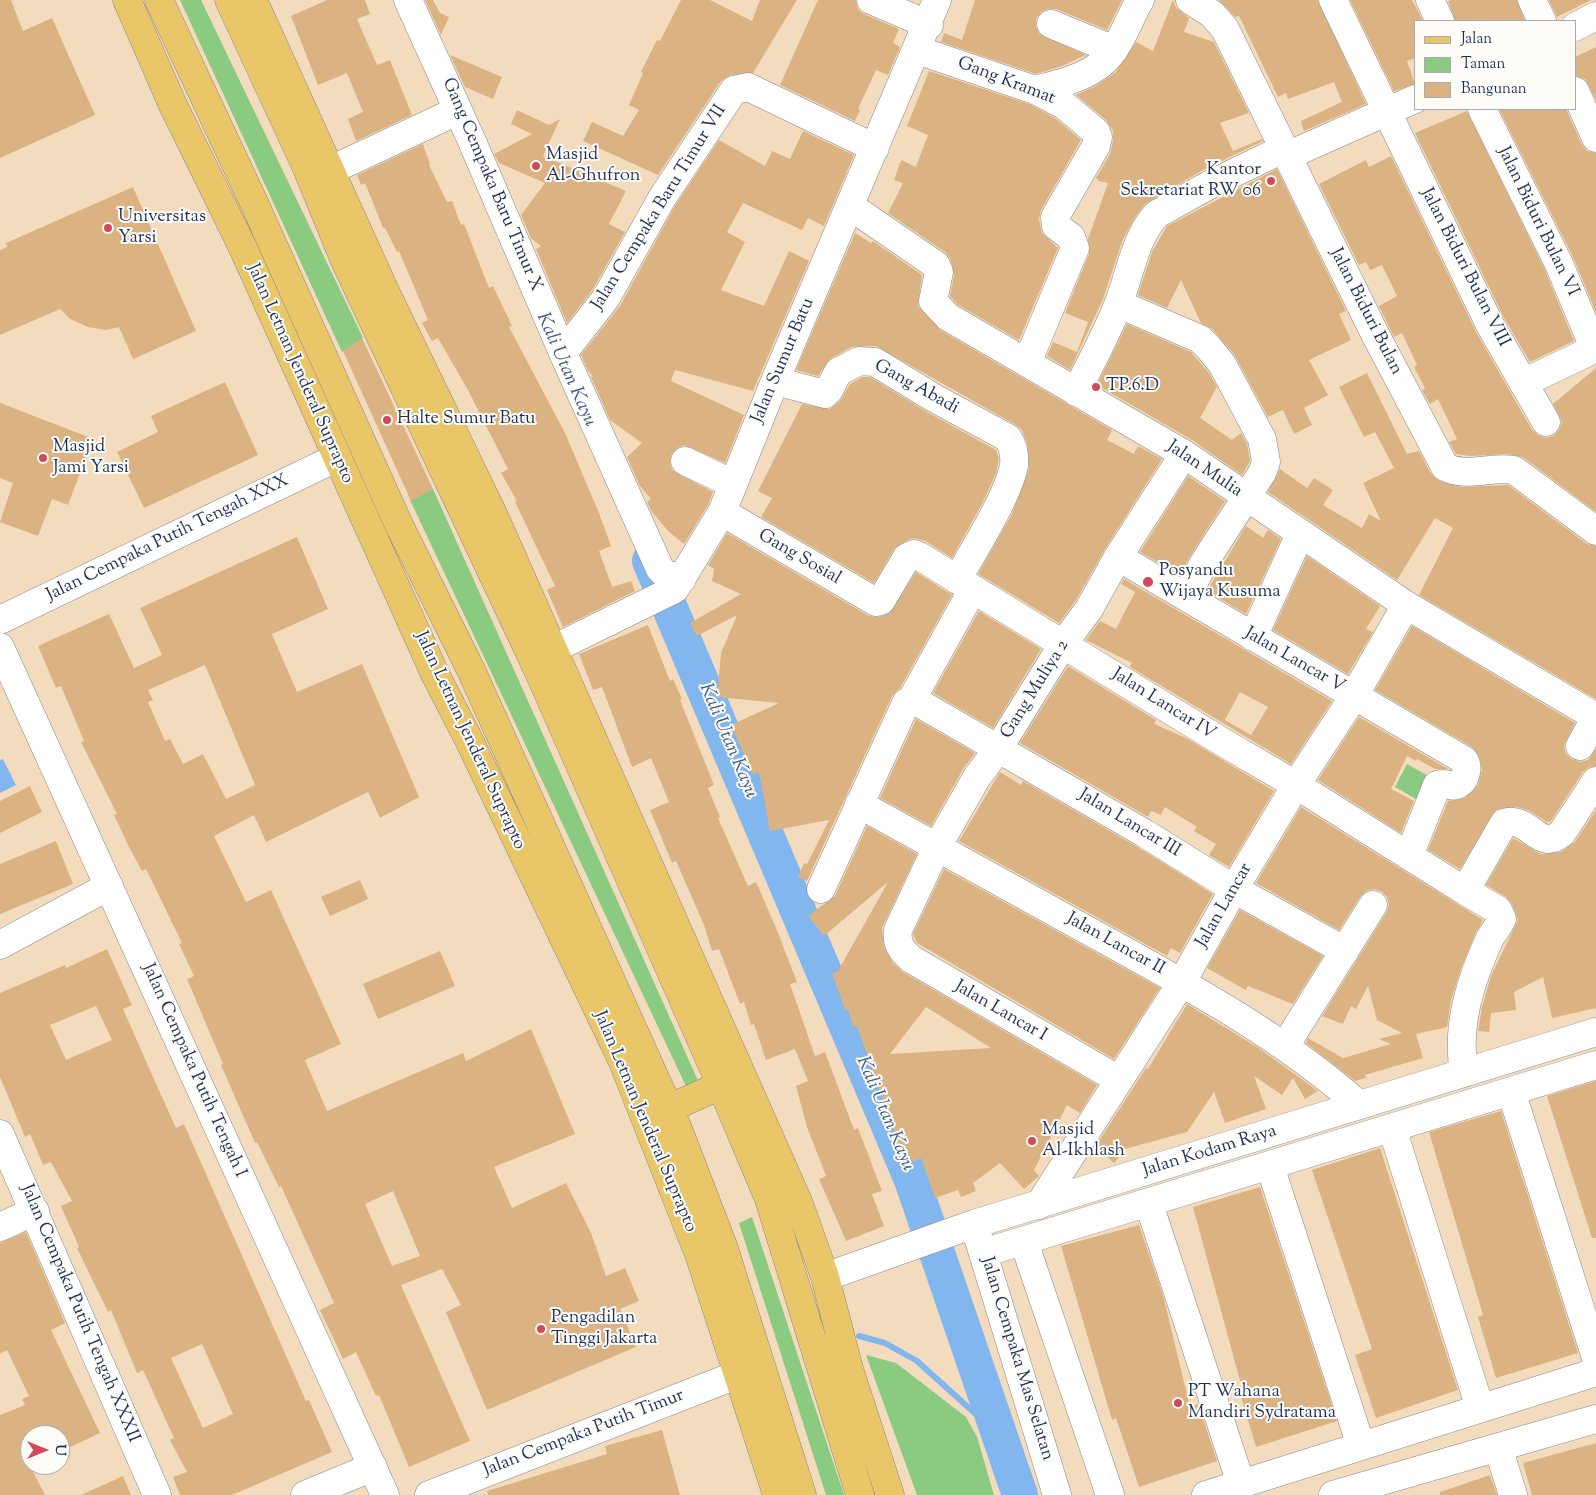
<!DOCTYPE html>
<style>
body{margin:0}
#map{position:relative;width:1596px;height:1495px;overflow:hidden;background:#f3dcbe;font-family:"Sorts Mill Goudy",serif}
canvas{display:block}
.legend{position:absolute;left:1414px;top:20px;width:162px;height:90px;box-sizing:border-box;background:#fdfcf7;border:1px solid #a3aaba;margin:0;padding:6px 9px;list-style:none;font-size:15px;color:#1b2f5e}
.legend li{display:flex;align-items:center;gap:10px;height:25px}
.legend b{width:25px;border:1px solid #a3aaba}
.north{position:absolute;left:20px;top:1425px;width:50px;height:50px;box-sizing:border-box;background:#fdfcf7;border:1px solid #a3aaba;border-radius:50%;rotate:90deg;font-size:14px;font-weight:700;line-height:20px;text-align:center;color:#1b2f5e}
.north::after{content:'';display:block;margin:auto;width:18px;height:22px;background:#d1495b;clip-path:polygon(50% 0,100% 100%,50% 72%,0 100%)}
</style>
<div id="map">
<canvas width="1596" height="1495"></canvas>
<ul class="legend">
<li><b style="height:6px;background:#e9c769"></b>Jalan</li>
<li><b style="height:14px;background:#8aca81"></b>Taman</li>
<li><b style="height:14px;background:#dbb382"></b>Bangunan</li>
</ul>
<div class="north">U</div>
</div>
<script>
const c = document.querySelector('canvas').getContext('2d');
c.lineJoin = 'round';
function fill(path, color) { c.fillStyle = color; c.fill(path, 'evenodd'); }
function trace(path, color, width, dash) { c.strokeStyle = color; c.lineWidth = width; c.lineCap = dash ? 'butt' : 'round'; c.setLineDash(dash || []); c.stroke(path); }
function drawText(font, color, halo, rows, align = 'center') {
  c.font = font + ' "Sorts Mill Goudy",serif'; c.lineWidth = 4; c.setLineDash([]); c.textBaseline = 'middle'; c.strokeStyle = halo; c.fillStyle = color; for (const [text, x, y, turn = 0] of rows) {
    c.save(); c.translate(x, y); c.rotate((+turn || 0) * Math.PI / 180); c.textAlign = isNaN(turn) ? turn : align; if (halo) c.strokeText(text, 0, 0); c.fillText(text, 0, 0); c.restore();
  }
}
fill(new Path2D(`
 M180,0H201L363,338L342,352Z
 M433,489L704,1094L692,1099L410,500Z
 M1407,764L1430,777L1418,800L1395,787Z
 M752,1217L844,1495H826L739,1223Z
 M866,1355L896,1363L966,1417L977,1437L994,1495H917Z`), '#8aca81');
fill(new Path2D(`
 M3,759L16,785L0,793V760Z`), '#81b6ef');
trace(new Path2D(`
 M859,1336L885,1343L917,1361L1000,1436`), '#81b6ef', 6);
trace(new Path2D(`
 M650,561L912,1180L1020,1495`), '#81b6ef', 36);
fill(new Path2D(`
 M0,0H11L23,31L52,18L95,115L0,158Z
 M327,0H365L370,14L357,19L377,65L390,60L412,115L356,141L348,119L363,112L347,73L318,85L291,16Z
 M425,0H433L440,13L449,17L441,35Z
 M681,0H710L752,21L760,0H797L753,73L731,75L721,81L658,175L583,141L592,122L623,136L639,110L629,105L643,73L641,72L657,40L660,41Z
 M818,0H856L858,9L864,14L899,29L893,43L900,47L888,75L876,70L858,109L860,110L855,121L780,85Z
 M975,0H1122L1107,30L1056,9H1048L1041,12L1036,19V26L1039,34L1086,55L1062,66L1036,74L941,42L944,33L962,40Z
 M1173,0L1176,8L1189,18L1184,32L1214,42L1249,113L1220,123L1233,151L1262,139L1263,141L1203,170L1145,204L1136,216L1123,239L1103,299L1070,370L1047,356L1053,342L1077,352L1088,322L1065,313L1089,254L1088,239L1108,183L1099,181L1096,178L1110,154L1113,140V131L1106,120L1076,95L1096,86L1116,72L1136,42L1153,51Z
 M1219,0H1318L1366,104L1304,131L1301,121L1342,102L1334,82L1288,99L1286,93L1278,97L1239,16L1235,17Z
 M1350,0H1412L1423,21H1415V58L1407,61L1415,84L1394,91Z
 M1451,0H1517L1525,21H1455L1448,1Z
 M1549,0H1591L1557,17Z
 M1596,47V100L1585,79L1575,76V57Z
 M450,55L502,77L493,99L465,87Z
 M929,71L1029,104L1055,118L1081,140L1041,210L1039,219L1042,233L1058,248L1019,340L958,305L950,296L954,275L950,258L945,252L888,213L903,183L894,180L901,160L916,167L928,135L907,126Z
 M1499,109H1566L1582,145L1587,151L1596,153V312L1573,257Z
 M517,110L549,125L560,119L543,156L626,191L609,224L625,232L593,289L567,323L536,249L541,246L531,238L521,215L545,183L499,163L494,154L532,134L511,124Z
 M1467,111L1545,270L1574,341L1530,362L1504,318L1415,133Z
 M767,114L854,155L824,226L808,218L802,230L743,203L727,232L745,242L721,290L764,306L789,251L809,261L753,391L675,370L671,381L744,415L725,463L684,445L677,448L671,455L670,463L672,470L713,492L708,505L684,544L668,531L652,512L647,502L651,499L640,486L627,457L642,443L610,420L591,377L593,376L588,371L581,355L620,306L675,206L719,140L765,166L772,151L790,159L803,131Z
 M423,144L430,164L429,165L447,202L452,201L461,225L464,224L489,288L493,286L512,326L509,327L565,433L599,513L611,546L599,551L612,587L631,581L635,591L563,627L547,590L555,586L515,502L517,501L501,473L508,469L469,392L438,338L432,341L422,323L428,320L399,251L397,252L385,228H383L365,183L361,185L357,175Z
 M1391,156L1476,332L1532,430L1538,435L1546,438L1553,436L1559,430L1562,422L1553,404L1596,368V512L1523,457L1506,454L1470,456L1456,454L1449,442L1457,439L1438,399L1430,404L1422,390L1425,388L1414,367L1417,365L1402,333L1394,337L1379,306L1397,296L1382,265L1370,270L1366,262L1359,265L1319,184L1366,160L1369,167Z
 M1277,169L1346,311L1339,314L1351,340L1309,360L1328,395L1304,408L1312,425L1294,434L1283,410L1268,417L1234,354L1211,328L1201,323L1181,280L1167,308L1138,295L1152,252L1167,226Z
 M133,187L196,331L133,359L119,327L106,330L88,327L70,319L60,309L0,335V250L7,247L6,243Z
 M855,233L871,243L873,241L922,275L918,306L940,330L1112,430L1107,440L1134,454L1138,446L1162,459L1105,549L1076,600L1059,623L978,574L1012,514L1029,469L1027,443L1022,430L1016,425L876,346L852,347L830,359L818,376L796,370Z
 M1127,324L1191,352L1209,373L1217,387L1200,418L1232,440L1241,433L1247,444L1250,461L1242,475L1192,440L1097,385Z
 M362,338L433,489L411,501L343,351Z
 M1367,373L1407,454L1419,451L1431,474L1439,481L1461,487L1508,485L1587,544L1596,546V699L1419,595L1453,528L1435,518L1397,580L1268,492L1280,469L1307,488L1314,478L1333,490L1323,505L1362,528L1369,514L1381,521L1363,483L1394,468L1375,432L1364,437L1339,387Z
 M862,377H870L927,412L996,450L999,459L996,473L984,500L952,558L925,541L914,538L908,540L894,549L874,583L761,517L772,498L758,491L802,404L830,409L840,401L850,384Z
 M225,382L258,455L144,508L117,452L158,432L151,416Z
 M0,403L91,438V444L68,505L52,499L38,536L0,522L13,483L0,478Z
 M1188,476L1225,501L1190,556L1180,575L1140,552Z
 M1246,526L1263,538L1268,530L1281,539L1246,614L1207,591Z
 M727,533L869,616L879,617L890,613L916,572L952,595L900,688L892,696L807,881L798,877L804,863L807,864L829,820L770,831L759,772L753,775L731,725L779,703L717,697L721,653L737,615L697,636L690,623L741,594L712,581L714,569L708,565Z
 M297,537L328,609L272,634L297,692L362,664L419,797L380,818L368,792L266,842L254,815L214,836L246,902L271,890L341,1044L305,1060L327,1111L463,1053L466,1061L531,1029L575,1134L494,1167L512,1208L566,1183L591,1233L606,1276L625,1268L639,1301L620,1309L636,1347L487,1410L446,1312L461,1305L442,1269L401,1285L470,1441L409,1467L379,1395L376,1396L356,1352L343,1359L320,1310L334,1303L281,1186L279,1187L257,1142L255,1143L221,1065L223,1064L187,979L194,976L179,944L182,943L146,869L142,871L129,847L114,815L117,814L81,742L84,741L61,686L56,688L38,646L109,614L134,668L162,655L140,608ZM205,665L255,785L226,799L203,754L183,764L170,739L165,741L148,702L153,700L148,690ZM393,1191L420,1256L392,1266L365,1204Z
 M1307,556L1380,606L1366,629L1373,632L1348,674L1273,630Z
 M1124,579L1332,701L1291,764L1130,667L1132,663L1086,640L1100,621L1116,629L1135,592L1121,584ZM1240,692L1268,707L1251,735L1225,720Z
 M979,611L1041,649L993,728L933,693Z
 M648,625L670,681L673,679L682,699L680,700L714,785L708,788L720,817L718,818L748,886L756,882L776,928L797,982L790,984L815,1056L825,1052L854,1130L858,1128L882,1191L872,1194L884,1226L846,1241L819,1179L826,1176L807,1127L796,1086L808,1081L795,1049L766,1060L754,1024L751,1025L744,1002L740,1004L719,949L712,951L704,925L676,861L672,863L650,810L669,802L651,758L632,767L602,687L593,690L579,654Z
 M1412,626L1575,723L1564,746L1566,754L1572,759L1580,762L1588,760L1596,749V766L1589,767L1583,772L1551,821L1547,822L1528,810L1517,807L1496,810L1460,869L1428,850L1448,801L1465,798L1478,785L1482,770L1479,756L1472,747L1375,690Z
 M1068,666L1156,720L1154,724L1186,738L1274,791L1229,867L1209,855L1216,844L1194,831L1197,827L1165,807L1161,815L1151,811L1148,817L1020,743Z
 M1359,717L1448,769H1435L1417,759L1416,761L1407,756L1391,789L1414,801L1401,833L1318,780Z
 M916,719L975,753L963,769L931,826L880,798Z
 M1000,772L1021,785L1023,781L1136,846L1213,894L1180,953L1171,948L1167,956L959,841Z
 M30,786L42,812L0,833V801Z
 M1301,807L1483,920L1476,932L1462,966L1451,1000L1447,1027L1416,1034L1423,1058L1365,1075L1366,1078L1355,1081L1306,1043L1308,1038L1343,1058L1391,1044L1379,1039L1402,1033L1377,1020L1368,986L1356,1009L1351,1006L1343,1024L1322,1016L1386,913L1389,905L1387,897L1382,892L1374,889L1366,891L1360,897L1339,930L1256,883Z
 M1596,810V1008L1552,1018L1543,977L1514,992L1516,1010L1491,1013L1489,1032L1478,1031L1482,1007L1491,976L1518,920L1512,904L1506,897L1486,885L1513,838L1541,854L1561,852L1575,842Z
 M867,826L917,854L882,928L884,947L893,963L903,972L1097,1085L1080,1113L1067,1105L1034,1170L1039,1176L1024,1189L1000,1163L973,1183L976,1191L961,1197L958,1190L935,1198L921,1158L913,1162L902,1143L898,1144L857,1026L853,1027L848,1009L845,1010L832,973L838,971L888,882L824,936L808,916L835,896ZM926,1007L991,1048L890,1054Z
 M56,841L73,884L0,914V864Z
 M944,869L1160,988L1114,1059L917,943L913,934Z
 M360,880L368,899L330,916L321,897Z
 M1240,910L1323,956L1293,1004L1248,986L1246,990L1207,968Z
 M107,949L132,1005L123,1009L149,1068L176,1128L184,1124L306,1401L309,1400L332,1452L232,1495H180L173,1477L187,1472L170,1440L174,1438L143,1370L137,1373L111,1310L108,1312L77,1248L79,1247L61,1206L72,1201L51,1162L43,1165L30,1134L25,1137L0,1077V993L65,965L66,968ZM96,1006L112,1040L66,1060L50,1025ZM202,1344L233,1414L203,1428L171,1358Z
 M440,951L455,986L378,1019L363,984Z
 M1187,1004L1260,1049L1318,1091L1305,1099L1293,1078L1282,1095L1254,1076L1266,1109L1225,1123L1214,1092L1187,1132L1125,1149L1114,1163L1095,1147L1146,1068L1148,1069Z
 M1596,1081V1238H1592L1547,1096Z
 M1501,1111L1578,1353L1496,1378L1478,1317L1483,1315L1429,1132Z
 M1380,1148L1458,1390L1376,1418L1355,1355L1372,1349L1312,1170Z
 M1260,1187L1337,1421L1256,1447L1240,1393L1243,1392L1193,1207Z
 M1139,1225L1163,1295L1190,1407L1198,1404L1217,1461L1139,1487L1116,1418L1112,1420L1061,1246Z
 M26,1232L65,1323L51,1330L100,1433L60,1452V1435H30V1466L45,1495H0V1415L25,1405L22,1399L29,1396L7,1350L0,1354V1243Z
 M662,1430L680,1495H488L487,1491L607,1454L605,1446Z
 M1596,1443V1495H1532L1523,1463Z
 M1490,1475L1497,1495H1440V1492Z
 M123,1476L131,1495H81Z`), '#dbb382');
const minor = new Path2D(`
 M408,0L471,139L563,353L660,569L665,574L682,579
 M871,0L929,25
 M1190,0L1212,14L1225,29L1374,332L1445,467C1467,478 1490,466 1514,470L1596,531
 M1333,0L1490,325L1546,422
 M1430,0L1440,21
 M1532,0L1542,21
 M1051,24L1114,50
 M1575,27L1596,16
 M917,50L1035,90L1064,105L1096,132L1098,137L1096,146L1055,217L1056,226L1071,237L1075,248L1027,363
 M1035,90C1062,83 1096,76 1113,51C1124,36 1130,17 1140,0
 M1575,91L1596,138
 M1482,109L1559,264L1593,345L1592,349L1586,353L1523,383
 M1287,156L1415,99
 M331,170L457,111
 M850,206L936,265L939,272L933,301L948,317L1184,454L1406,605L1596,717
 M1119,304L1200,339L1209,348L1222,364L1262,439L1266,462L1262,473L1203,564L1187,596
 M563,353L606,298L662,198L734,90L748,87L875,148
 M775,381L825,394L829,390L838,372L859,361L875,362L934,398L1008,438C1013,446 1015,455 1014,465C1009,495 973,551 957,580
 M1076,392C1091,363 1106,335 1118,305C1130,276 1134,238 1157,214L1211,184L1283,149
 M685,461L733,484
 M722,512L876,602L881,601L907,557L914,554L919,556L1224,743L1296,785L1465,891
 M1118,557L1464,760C1469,767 1466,781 1457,785C1451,788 1444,781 1437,785L1409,856
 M0,620L336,458
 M1253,637L1300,534
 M0,647L385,1495
 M551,650L675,589L722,512L775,381L937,0
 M912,699L1144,833L1234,889L1345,951
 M1580,746L1596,717
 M859,804C941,849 1023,894 1105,940C1194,989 1284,1038 1359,1105
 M821,889L906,703L912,699L973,589
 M0,945L109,886
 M1285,1046L1373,905
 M1464,1073C1456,1026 1470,981 1490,938C1494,931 1499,926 1502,919L1498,910L1465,891L1504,823C1530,815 1538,853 1562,833L1596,781
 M1119,1080L911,959C902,951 896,944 898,930L937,847L977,777L998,749L1063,644L1089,609L1118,557L1184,454
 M1511,1091L1596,1358
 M1392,1128L1480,1408
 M0,1134L157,1495
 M1270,1166L1361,1446
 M1149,1204L1241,1484
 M1039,1205L1182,982L1234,889L1296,785L1354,696L1406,605
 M0,1227L35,1211
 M978,1237L1057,1495
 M1024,1242L1110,1495
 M983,1253L1596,1065
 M825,1277L974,1224L1596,1032
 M1498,1447L1513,1495
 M305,1495L373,1467
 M429,1495L739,1374
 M1206,1495L1596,1372
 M1333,1495L1596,1419`);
const major = new Path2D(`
 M127,0L172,103L243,248L435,674L468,738L623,1062L700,1257L777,1495
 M159,0L255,205L399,525L471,670L678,1129L723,1246L802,1495
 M229,0L306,166L345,261L538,670L721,1085L769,1199L860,1495
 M253,0L384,289L493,514L799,1204L825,1277L849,1369L890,1495
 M668,1109L721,1085`);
trace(minor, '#87868e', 29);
trace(major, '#87868e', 29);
trace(minor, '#fff', 28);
trace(major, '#e9c769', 28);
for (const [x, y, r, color] of [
 [536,166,5,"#d1495b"],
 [1271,181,5,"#d1495b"],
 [108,228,5,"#d1495b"],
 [1096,387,5,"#d1495b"],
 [387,420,5,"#d1495b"],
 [43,458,5,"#d1495b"],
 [1148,582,6,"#d1495b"],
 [1032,1141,5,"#d1495b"],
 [541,1329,5,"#d1495b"],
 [1178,1403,5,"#d1495b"]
]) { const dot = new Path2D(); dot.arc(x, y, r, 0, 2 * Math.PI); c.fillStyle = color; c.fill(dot); trace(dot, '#fdfcf7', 2); }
drawText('18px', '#1b2f5e', '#fdfcf7', [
 ["Gang Kramat",1006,82,21],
 ["Gang Cempaka Baru Timur X",491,185,67],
 ["Jalan Cempaka Baru Timur VII",660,208,-58],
 ["Jalan Biduri Bulan VI",1537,222,64],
 ["Jalan Biduri Bulan VIII",1464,268,63],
 ["Jalan Biduri Bulan",1365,312,63],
 ["Jalan Sumur Batu",784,361,-67],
 ["Jalan Letnan Jenderal Suprapto",299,374,66],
 ["Gang Abadi",916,388,29],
 ["Jalan Mulia",1204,470,34],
 ["Jalan Cempaka Putih Tengah XXX",168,539,-26],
 ["Gang Sosial",799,558,30],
 ["Jalan Lancar V",1294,661,30],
 ["Gang Muliya 2",1036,690,-58],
 ["Jalan Lancar IV",1163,705,32],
 ["Jalan Letnan Jenderal Suprapto",469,741,65],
 ["Jalan Lancar III",1129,824,31],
 ["Jalan Lancar",1225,906,-60],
 ["Jalan Lancar II",1115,945,29],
 ["Jalan Lancar I",1000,1012,30],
 ["Jalan Cempaka Putih Tengah I",193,1071,66],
 ["Jalan Letnan Jenderal Suprapto",644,1122,67],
 ["Jalan Kodam Raya",1210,1152,-17],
 ["Jalan Cempaka Putih Tengah XXXII",79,1314,67],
 ["Jalan Cempaka Mas Selatan",1016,1359,73],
 ["Jalan Cempaka Putih Timur",584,1434,-21]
]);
drawText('18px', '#1b2f5e', '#fdfcf7', [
 ["Masjid",546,156],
 ["Al-Ghufron",546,177],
 ["Kantor",1261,171,"right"],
 ["Sekretariat RW 06",1261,192,"right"],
 ["Universitas",118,218],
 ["Yarsi",118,239],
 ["TP.6.D",1106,387],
 ["Halte Sumur Batu",397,420],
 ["Masjid",53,448],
 ["Jami Yarsi",53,469],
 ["Posyandu",1159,572],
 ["Wijaya Kusuma",1159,593],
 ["Masjid",1042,1131],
 ["Al-Ikhlash",1042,1152],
 ["Pengadilan",551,1319],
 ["Tinggi Jakarta",551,1340],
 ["PT Wahana",1188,1393],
 ["Mandiri Sydratama",1188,1414]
], 'left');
drawText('italic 19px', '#3a588a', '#fdfcf7', [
 ["Kali Utan Kayu",565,370,66],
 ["Kali Utan Kayu",727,741,67],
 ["Kali Utan Kayu",884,1114,67]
]);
</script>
